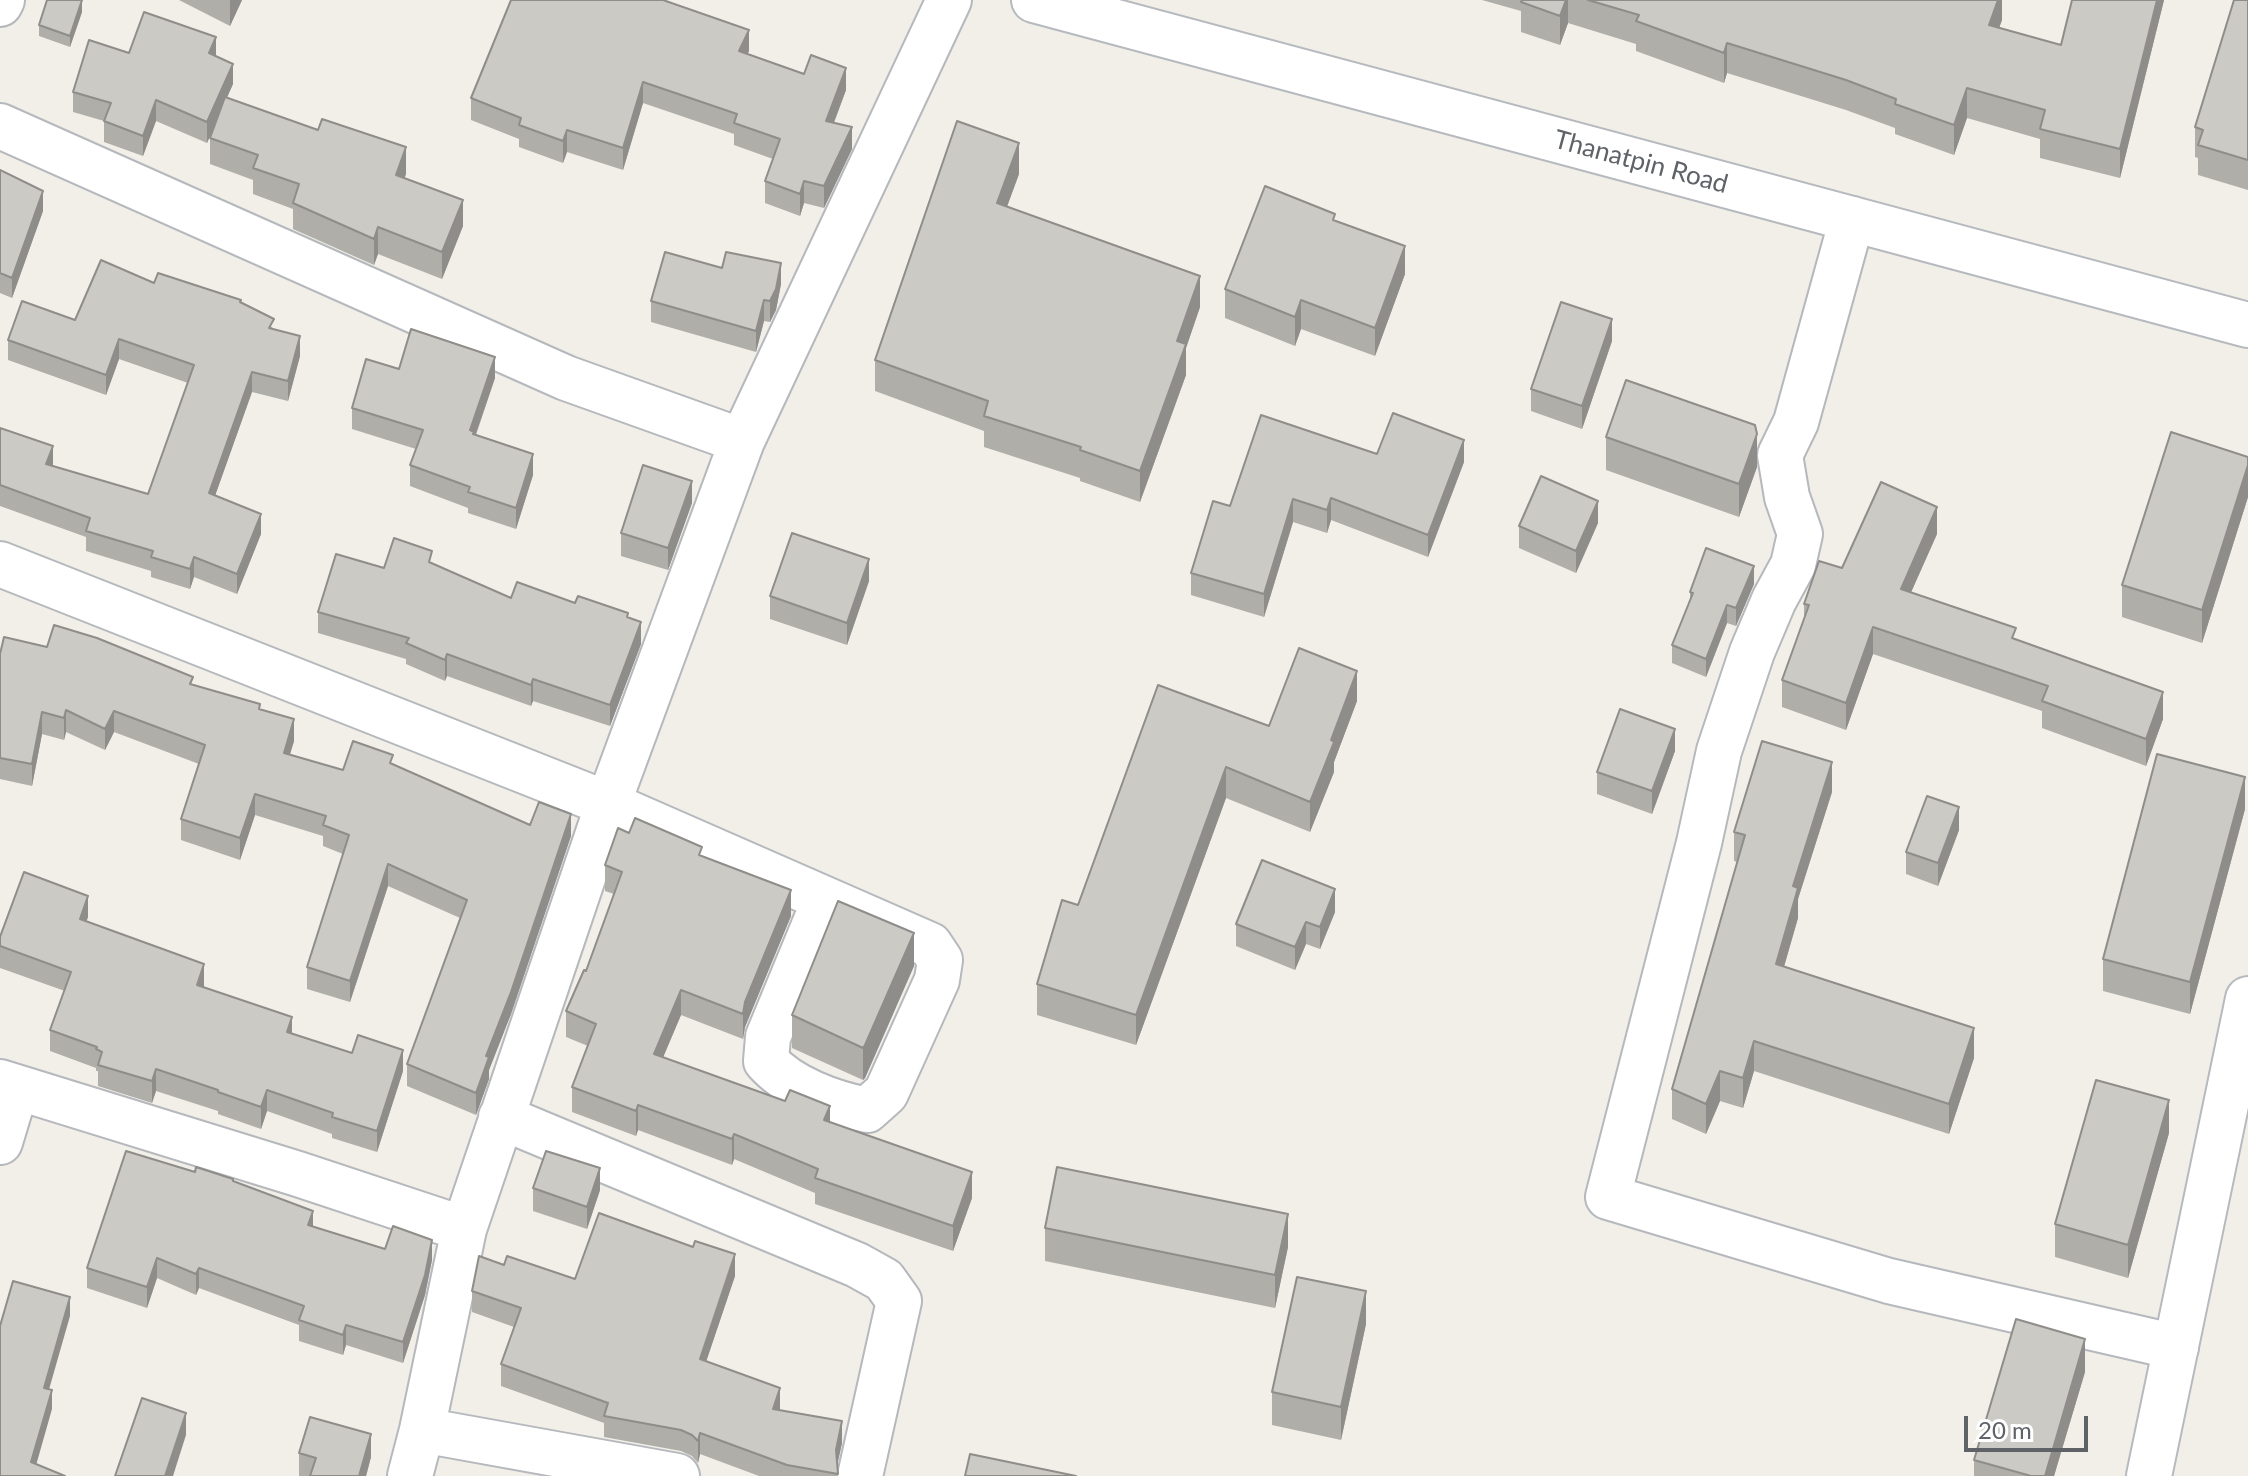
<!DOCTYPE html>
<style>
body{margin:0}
#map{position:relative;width:2248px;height:1476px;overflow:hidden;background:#f1efe8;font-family:Lato,sans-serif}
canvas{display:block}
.scale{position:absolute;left:1964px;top:1416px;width:124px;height:36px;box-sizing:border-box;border:4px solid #5f6368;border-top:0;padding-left:10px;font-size:24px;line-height:28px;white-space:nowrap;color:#5f6368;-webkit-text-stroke:6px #fff;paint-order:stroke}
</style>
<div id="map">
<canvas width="2248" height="1476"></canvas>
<div class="scale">20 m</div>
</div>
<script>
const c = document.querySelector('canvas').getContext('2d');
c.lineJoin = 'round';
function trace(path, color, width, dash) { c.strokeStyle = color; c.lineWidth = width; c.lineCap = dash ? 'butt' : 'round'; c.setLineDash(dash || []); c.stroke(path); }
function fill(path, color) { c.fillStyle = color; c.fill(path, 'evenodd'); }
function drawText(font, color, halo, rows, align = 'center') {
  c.font = font + ' Lato,sans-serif'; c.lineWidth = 6; c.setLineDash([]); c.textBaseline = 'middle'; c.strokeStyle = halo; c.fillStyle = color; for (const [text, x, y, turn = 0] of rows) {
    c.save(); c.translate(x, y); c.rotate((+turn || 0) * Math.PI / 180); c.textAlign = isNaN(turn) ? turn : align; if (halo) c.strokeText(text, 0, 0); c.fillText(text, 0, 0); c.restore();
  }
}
const street = new Path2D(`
 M0,4L2,0
 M0,126L566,378L742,441
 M1852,219L1796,422L1780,455L1787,497L1800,534L1793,565L1774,600L1752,652L1719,751L1699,843L1608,1197L1889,1281L2176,1347
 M0,564L608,804L930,945L940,960L937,980L886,1093L867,1110C832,1103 790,1088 766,1061L768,1037L825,899
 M0,1082L298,1174L464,1229
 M501,1117L857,1265L884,1280L899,1301L860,1476
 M0,1142L16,1089
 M422,1430L677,1476
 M410,1476L422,1430L464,1229L608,804L742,441L949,0`);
const secondary = new Path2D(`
 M1034,0L2248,325
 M2149,1476L2248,999`);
trace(street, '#b5b8bc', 48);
trace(secondary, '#b6babf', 48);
trace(street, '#fff', 44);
trace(secondary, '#fff', 44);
fill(new Path2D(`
 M179,0H242L230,26Z
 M1482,0H2002V20L1999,28L2061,45L2164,0L2120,178L2040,158V139L1967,118L1954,155L1895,134V128L1846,110L1727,73L1724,83L1636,51V44L1568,23L1560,45L1521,32V11Z
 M2248,0V190L2198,175V158L2195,157V127Z
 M82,12L70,47L39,36V25Z
 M749,51L747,54L846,90L834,123L852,149L824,208L804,203L800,216L765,203V181L773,159L734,145V134L643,103L623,170L567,152L563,163L519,147V139L471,120V98Z
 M129,53L216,57L233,84L227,97L406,174L404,178L463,226L442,279L378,254L374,265L293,229V209L253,194V180L210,164V138L215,124L207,143L156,121L143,156L104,142V121L73,112V92Z
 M0,170L43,211L12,298L0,293Z
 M1019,174L1007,206L1200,307L1186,348V375L1140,502L1080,481V478L984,447V431L875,391V360Z
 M1335,220L1405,274L1375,356L1301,329L1295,346L1225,318V289Z
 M722,268L781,284L776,310L770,322L764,321L756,352L651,322V301Z
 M154,283L241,303L274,329L300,356L288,401L252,392L215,495L261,534L237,594L194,577L190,589L151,577V571L86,551V537L0,506V428L53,466L148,494L188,383L119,359L106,395L8,360V340L75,320Z
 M1612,341L1582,429L1531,411V389Z
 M399,369L495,378L476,435L533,475L516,529L468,513V508L410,486V465L416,449L352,429V408Z
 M1606,437L1757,467L1739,517L1606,470Z
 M1377,454L1464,462L1428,557L1331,520L1327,533L1293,522L1264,617L1191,595V573L1230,506Z
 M2248,457V497L2202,643L2122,617V585Z
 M692,503L668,570L621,556V533Z
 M1598,523L1576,573L1519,548V526Z
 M1937,534L1911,592L2016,639L2163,719L2146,766L2042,728V711L1873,654L1846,730L1782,707V680L1804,619V604L1842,568Z
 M432,563L511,598L575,603L628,617L641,644L610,726L533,701L531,706L447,676L445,681L406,664V659L318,633V612L384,568Z
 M869,581L847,645L770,619V596Z
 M1754,584L1736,626L1727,623L1706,677L1672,663V645L1690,600V592Z
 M0,654L193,685L260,709L294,741L290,754L343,770L393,764L530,825L571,836L511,1014L489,1070V1079L476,1115L407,1086V1064L460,918L388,886L350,1002L307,989V967L343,854L323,846V836L255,815L240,860L181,840V819L199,764L114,732L105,750L66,732L64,740L42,734L32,786L0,779Z
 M1357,701L1334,762V772L1310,832L1226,798L1136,1045L1037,1015V984L1078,905L1269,726Z
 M1675,751L1652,814L1597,794V772Z
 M1832,792L1798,899V918L1784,967L1974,1058L1949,1134L1754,1071L1743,1108L1720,1101L1706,1134L1672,1119V1089L1737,862L1734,861V832Z
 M2245,809L2190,1014L2103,991V959Z
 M1959,830L1938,886L1906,874V852Z
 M629,833L702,856L791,916L745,1027L743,1039L681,1015L663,1057L830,1122L972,1198L953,1251L815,1204V1193L734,1159L732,1165L638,1130L636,1136L572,1112V1087L588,1046L566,1037V1011L586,971L614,894L605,891V865Z
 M1335,912L1320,949L1306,944L1295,970L1236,946V924Z
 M88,917L86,921L204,986V987L292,1033L403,1071L377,1152L332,1138V1134L267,1111L261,1129L218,1114V1111L156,1091L152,1103L98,1086V1071H96V1068L50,1051V1030L65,991L0,968V937Z
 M914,966L865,1078L863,1080L792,1048V1015Z
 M2169,1133L2128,1278L2055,1257V1224Z
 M195,1172L233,1182L313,1226L385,1249L432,1260L425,1295L403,1363L346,1345L343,1355L299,1341V1325L199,1288L196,1295L157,1278L147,1308L87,1288V1268Z
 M533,1188L600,1190L587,1229L533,1211Z
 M1045,1228L1288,1247L1275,1308L1045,1261Z
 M504,1265L575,1279L735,1276L706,1361L780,1410L842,1443L837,1464L838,1476H759L700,1454L698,1463L692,1456L681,1451L604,1437V1423L501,1386V1364L514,1327L472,1312V1291Z
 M1366,1324L1341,1440L1272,1425V1392Z
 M2085,1372L2054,1476H1974V1460Z
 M299,1453L371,1457L366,1476H299Z`), '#afaea9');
fill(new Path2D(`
 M82,0V12L70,47V36Z
 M230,0H242L230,26Z
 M1566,0H1568V23L1560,45V16Z
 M1998,0H2002V20L1989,55V25Z
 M2157,0H2164L2120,178V149Z
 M749,30V51L739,73V51Z
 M216,37V57L209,53Z
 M1727,43V73L1724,83V53Z
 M233,64V84L207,143V122Z
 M846,68V90L826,143V121Z
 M643,82V103L623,170V148Z
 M1967,88V118L1954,155V125Z
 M156,100V121L143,156V136Z
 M852,127V149L824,208V186Z
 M567,130V152L563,163V141Z
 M1019,143V174L997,234V203Z
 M406,147V174L396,201V175Z
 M804,181V203L800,216V194Z
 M43,191V211L12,298V278Z
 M463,200V226L442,279V252Z
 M378,227V254L374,265V239Z
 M1405,246V274L1375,356V328Z
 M781,263V284L776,310L770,322V301Z
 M1200,276V307L1186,348V375L1140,502V471L1177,341Z
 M764,300V321L756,352V331Z
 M1301,300V329L1295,346V317Z
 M1612,319V341L1582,429V406Z
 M300,336V356L288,401V381Z
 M119,339V359L106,395V375Z
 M495,357V378L474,439L470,430Z
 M252,372V392L209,513V493Z
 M1757,434V467L1739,517V484Z
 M1464,440V462L1428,557V535Z
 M53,446V466L46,484V464Z
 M533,454V475L516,529V508Z
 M2248,465V497L2202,643V610Z
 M692,481V503L668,570V548Z
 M1331,498V520L1327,533V510Z
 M1293,499V522L1264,617V594Z
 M1598,501V523L1576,573V551Z
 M1937,507V534L1901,615V589Z
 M261,514V534L237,594V574Z
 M194,557V577L190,589V569Z
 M869,559V581L847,645V623Z
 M1754,566V584L1736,626V608Z
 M1727,605V623L1706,677V659Z
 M641,622V644L610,726V705Z
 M1873,627V654L1846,730V703Z
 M447,654V676L445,681V660Z
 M1357,671V701L1334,762V772L1310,832V802L1331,740Z
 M533,679V701L531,706V685Z
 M2163,692V719L2146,766V739Z
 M66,710V732L64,740V718Z
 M114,711V732L105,750V729Z
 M42,712V734L32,786V764Z
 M294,719V741L284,774V753Z
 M1675,729V751L1652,814V791Z
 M1832,762V792L1798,899V918L1776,994V964L1793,886Z
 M1226,767V798L1136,1045V1015Z
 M2245,777V809L2190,1014V982Z
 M255,794V815L240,860V838Z
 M1959,807V830L1938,886V863Z
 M571,814V836L511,1014L489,1070V1079L476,1115V1093L486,1056Z
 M388,864V886L350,1002V981Z
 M1335,889V912L1320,949V927Z
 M791,890V916L745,1027L743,1039V1014L745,1002Z
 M88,896V917L80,940V919Z
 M1306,922V944L1295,970V947Z
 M914,933V966L865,1078L863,1080V1048Z
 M204,964V986L197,1006V985Z
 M681,990V1015L654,1079V1054Z
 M292,1017V1039L287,1032Z
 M1974,1028V1058L1949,1134V1104Z
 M1754,1041V1071L1743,1108V1078Z
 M403,1050V1071L377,1152V1131Z
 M156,1069V1091L152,1103V1081Z
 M1720,1071V1101L1706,1134V1104Z
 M267,1090V1111L261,1129V1107Z
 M2169,1100V1133L2128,1278V1245Z
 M638,1105V1130L636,1136V1111Z
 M830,1106V1131L824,1120Z
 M734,1134V1159L732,1165V1139Z
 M600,1168V1190L587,1229V1207Z
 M972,1172V1198L953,1251V1226Z
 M313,1211V1231L308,1225Z
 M1288,1214V1247L1275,1308V1275Z
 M432,1240V1260L425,1295L403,1363V1342Z
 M735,1254V1276L700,1380V1359Z
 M157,1258V1278L147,1308V1287Z
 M199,1268V1288L196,1295V1274Z
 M1366,1291V1324L1341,1440V1407Z
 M70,1297V1316L44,1407V1388Z
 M346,1325V1345L343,1355V1335Z
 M2085,1339V1372L2054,1476H2045Z
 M780,1388V1410L773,1409Z
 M52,1390V1409L33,1476L31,1462Z
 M186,1413V1435L173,1476H165Z
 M842,1421V1443L836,1471V1450Z
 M700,1433V1454L698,1463V1441Z
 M371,1434V1457L366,1476H359Z`), '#8f8d8a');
const building = new Path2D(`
 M47,0H82L70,36L39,25Z
 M511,0H663L749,30L739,51L804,74L811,55L846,68L826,121L852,127L824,186L804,181L800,194L765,181L780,139L734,123L737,114L643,82L623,148L567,130L563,141L519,125L521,118L471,98Z
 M1522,0H1566L1560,16L1521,2Z
 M1588,0H1998L1989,25L2061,45L2072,0H2157L2120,149L2040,129L2045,110L1967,88L1954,125L1895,104L1896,99L1846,80L1727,43L1724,53L1636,21L1639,15Z
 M2234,0H2248V160L2198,145L2203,130L2195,127Z
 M144,12L216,37L209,53L233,64L207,122L156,100L143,136L104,121L111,103L73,92L89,40L129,53Z
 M225,97L318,130L322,119L406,147L396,175L463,200L442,252L378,227L374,239L293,203L299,184L253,168L258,155L210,138Z
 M957,121L1019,143L997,203L1200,276L1177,341L1186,344L1140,471L1080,450L1081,447L984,416L988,401L875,360Z
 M0,170L43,191L12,278L0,273Z
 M1265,186L1335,214L1333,220L1405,246L1375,328L1301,300L1295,317L1225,289Z
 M665,252L722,268L726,252L781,263L776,289L770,301L764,300L756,331L651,301Z
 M101,260L154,283L158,273L241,300L240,302L274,319L269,328L300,336L288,381L252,372L209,493L261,514L237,574L194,557L190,569L151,557L153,551L86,531L90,518L0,485V428L53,446L46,464L148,494L194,365L119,339L106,375L8,340L22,301L75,320Z
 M1561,302L1612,319L1582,406L1531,389Z
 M411,329L495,357L470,430L474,432L473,434L533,454L516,508L468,492L470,487L410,465L423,430L352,408L366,359L399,369Z
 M1626,380L1755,425L1757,434L1739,484L1606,437Z
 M1393,413L1464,440L1428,535L1331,498L1327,510L1293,499L1264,594L1191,573L1213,501L1230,506L1261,415L1377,454Z
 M2171,432L2248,457V465L2202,610L2122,585Z
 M643,465L692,481L668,548L621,533Z
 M1541,476L1598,501L1576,551L1519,526Z
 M1881,482L1937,507L1901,589L2016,628L2012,638L2163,692L2146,739L2042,701L2048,686L1873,627L1846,703L1782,680L1809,605L1804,604L1819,561L1842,568Z
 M792,533L869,559L847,623L770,596Z
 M394,538L432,551L429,562L511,598L517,582L575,603L578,596L628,613L627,617L641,622L610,705L533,679L531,685L447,654L445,660L406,643L409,638L318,612L336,554L384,568Z
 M1706,548L1754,566L1736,608L1727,605L1706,659L1672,645L1693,593L1690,592Z
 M54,625L97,638L193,677L190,684L260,704L259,709L294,719L284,753L343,770L353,741L393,755L390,763L530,825L539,802L571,814L511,992L486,1056L489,1057L476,1093L407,1064L467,900L388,864L350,981L307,967L349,835L323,825L326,816L255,794L240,838L181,819L205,745L114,711L105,729L66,710L64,718L42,712L32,764L0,758V654L4,637L47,647Z
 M1299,648L1357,671L1331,740L1334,742L1310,802L1226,767L1136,1015L1037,984L1062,900L1078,905L1158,685L1269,726Z
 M1620,709L1675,729L1652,791L1597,772Z
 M1762,741L1832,762L1793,886L1798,888L1776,964L1974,1028L1949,1104L1754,1041L1743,1078L1720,1071L1706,1104L1672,1089L1745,835L1734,832Z
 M2157,754L2245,777L2190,982L2103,959Z
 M1927,796L1959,807L1938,863L1906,852Z
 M635,818L702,847L699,855L791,890L745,1002L743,1014L681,990L654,1054L785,1101L790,1090L830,1106L824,1120L972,1172L953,1226L815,1178L818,1169L734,1134L732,1139L638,1105L636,1111L572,1087L596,1024L566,1011L584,970L586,971L622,872L605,865L618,828L629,833Z
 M1262,860L1335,889L1320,927L1306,922L1295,947L1236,924Z
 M24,872L88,896L80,919L204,964L197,985L292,1017L287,1032L352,1053L358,1035L403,1050L377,1131L332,1117L333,1113L267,1090L261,1107L218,1092V1090L156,1069L152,1081L98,1065L102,1052L96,1049L97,1047L50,1030L71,972L0,946V937Z
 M838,901L914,933L865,1045L863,1048L792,1015Z
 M2096,1080L2169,1100L2128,1245L2055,1224Z
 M126,1151L195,1172L196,1167L233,1179V1181L313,1211L308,1225L385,1249L393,1226L432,1240L425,1275L403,1342L346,1325L343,1335L299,1320L304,1306L199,1268L196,1274L157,1258L147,1287L87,1268Z
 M546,1151L600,1168L587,1207L533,1188Z
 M1057,1167L1288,1214L1275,1275L1045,1228Z
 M599,1213L693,1247L695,1241L735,1254L700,1359L780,1388L773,1409L842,1421L836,1450L838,1474L787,1465L700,1433L698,1441L692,1435L681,1430L604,1416L608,1403L501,1364L521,1308L472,1291L479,1256L504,1265L507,1256L575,1279Z
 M1297,1277L1366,1291L1341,1407L1272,1392Z
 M13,1281L70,1297L44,1388L52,1390L31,1462L65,1476H0V1326Z
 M2016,1319L2085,1339L2045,1476H2031L1974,1460Z
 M142,1398L186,1413L165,1476H115Z
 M310,1417L371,1434L359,1476H310L316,1458L299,1453Z
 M970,1454L1076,1476H965Z`);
fill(building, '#cccac5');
trace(building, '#8f8d8a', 2);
drawText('26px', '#5f6368', '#fff', [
 ["Thanatpin Road",1641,162,15]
]);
</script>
